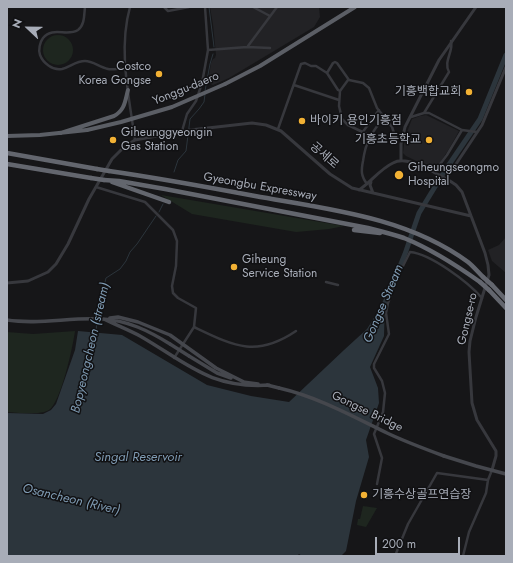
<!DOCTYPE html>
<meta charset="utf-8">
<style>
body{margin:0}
#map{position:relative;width:513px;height:563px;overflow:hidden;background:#161618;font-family:Jost,sans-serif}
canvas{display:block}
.frame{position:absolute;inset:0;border:8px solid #a8adb8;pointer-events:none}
.north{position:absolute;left:8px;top:8px;width:40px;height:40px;-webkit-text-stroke:3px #111113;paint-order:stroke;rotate:292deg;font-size:11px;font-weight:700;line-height:16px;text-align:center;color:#a8adb8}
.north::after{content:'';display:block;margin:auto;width:14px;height:18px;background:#a8adb8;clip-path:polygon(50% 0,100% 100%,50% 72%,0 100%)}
.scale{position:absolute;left:375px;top:537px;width:85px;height:18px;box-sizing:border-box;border:2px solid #a8adb8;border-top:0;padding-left:5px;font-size:12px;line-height:14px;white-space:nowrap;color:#a8adb8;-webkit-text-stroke:3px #111113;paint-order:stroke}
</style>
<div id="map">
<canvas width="513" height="563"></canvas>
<div class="frame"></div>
<div class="north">N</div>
<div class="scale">200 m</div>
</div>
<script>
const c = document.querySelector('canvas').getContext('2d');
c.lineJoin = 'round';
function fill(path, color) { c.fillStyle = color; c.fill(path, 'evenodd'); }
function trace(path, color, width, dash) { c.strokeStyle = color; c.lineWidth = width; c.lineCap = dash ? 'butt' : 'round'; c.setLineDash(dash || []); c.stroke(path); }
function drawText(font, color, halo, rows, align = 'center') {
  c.font = font + ' Jost,"Noto Sans KR",sans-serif'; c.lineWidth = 3; c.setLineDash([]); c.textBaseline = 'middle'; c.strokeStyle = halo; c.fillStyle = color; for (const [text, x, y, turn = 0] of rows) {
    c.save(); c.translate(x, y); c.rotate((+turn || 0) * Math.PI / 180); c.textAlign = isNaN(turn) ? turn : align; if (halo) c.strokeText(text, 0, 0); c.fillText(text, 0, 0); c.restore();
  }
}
fill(new Path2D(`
 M210,7H319L320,17L314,27L229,78L213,85L208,83L211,63L213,59L215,58L216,55L213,24Z
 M426,115L459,131L449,149L437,167L433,169L406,156L403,153L405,137L412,119L420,116Z
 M506,237V273L492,261L488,250L499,245Z`), '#222225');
fill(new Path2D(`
 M43 50a15 15 0 1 1 30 0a15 15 0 1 1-30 0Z
 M161,195L344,226L329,229L296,232L192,214Z
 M75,331C73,346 61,402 49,410C42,415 16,413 7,412V332L33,334Z
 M363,506L377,508L366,527L357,525L358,519H360Z`), '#1e261f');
fill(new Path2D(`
 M385,300L384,336L370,367L378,388L379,403L366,440L369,457L356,501L346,551L341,556H302L299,554L297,556H7V413L43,414L51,410L56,404L75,350L78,331L122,335L207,385L251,396L289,402L344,350L367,329Z`), '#2c353c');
trace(new Path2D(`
 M209,7L214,47
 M205,91L210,64L213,54
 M174,172L178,160L186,151L190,119L199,109L204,102L205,94
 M159,212L163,204
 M98,318L103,290L106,278L120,269L126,261L130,252L137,244L156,216
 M96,331L97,321`), '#2c353c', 1);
trace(new Path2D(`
 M382,310L405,254L419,213L444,172L480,119L506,55`), '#2c353c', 5);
trace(new Path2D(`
 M85,7C84,14 85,25 78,30C67,37 53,26 43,38C40,42 38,50 40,55C43,63 53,71 62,69C70,67 76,61 85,61C93,61 99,67 108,69C113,70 120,68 126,68
 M130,7C118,50 129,96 135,140
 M164,7L168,11L189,7
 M253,7L270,16
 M248,46L277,7
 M208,50L247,47L270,48
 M294,85L339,100
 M340,91L348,80
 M411,117L424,113
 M278,129L301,64L305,63L311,66H316L327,73
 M462,130L477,132
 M182,131L187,114L196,101L202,83L208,50L205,7
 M362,133L379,110
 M392,138L394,133L392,127L377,108L369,88L363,83L349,80L337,63L335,62L333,63L327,73L338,90L340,91L339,106L342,119L348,125L375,138L379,140L403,137
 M434,172L447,155L462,130L429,113H424L449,72C443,61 454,51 451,41
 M367,184C361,176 361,171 363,161C366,140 371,134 384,117
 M96,187L145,202L173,230L177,241L176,266L172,286L173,293L178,298L196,308L194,327C234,346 256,358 296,331
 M326,282L338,285
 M174,358L194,327
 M377,484L382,458L374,434L383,412L385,393L382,381L374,368V364L389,334L386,313L388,303L396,280L410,252C431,254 468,282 482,298
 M395,556L408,524L437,473L488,480
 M463,556L469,532L486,493L488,480L492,470`), '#37383d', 2.5);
trace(new Path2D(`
 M401,160V144L405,127L439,60L476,7
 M446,179L482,125L506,67
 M371,182L370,185L373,193
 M359,190C371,182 380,169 393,163C408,154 436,174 450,181L456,185L462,192L485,253L488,265L489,275L476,317L470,341L469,352L472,403L477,420L496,451V456L492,470
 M7,283L28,281L48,272L56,264L68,244L89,199L112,159L124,147L135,140L190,130L252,123L266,125L281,131L330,174L352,188L471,216`), '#37383d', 3);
trace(new Path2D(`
 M110,318L118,317L138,322L170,335L216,368L244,382
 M104,319C116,325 129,330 140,336C187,363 210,389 269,385
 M7,320C39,325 70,317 102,319C127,320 149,331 170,344
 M189,356L217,373L231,378
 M243,382L258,384
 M267,385L279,388
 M444,456L476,466L506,474`), '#45474d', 3.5);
trace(new Path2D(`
 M225,84L260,66L355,7
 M61,133L114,116C125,110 125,101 128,90
 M7,136L40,135L87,130`), '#5b5e65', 4);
trace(new Path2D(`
 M7,153L97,169
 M7,164L91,178
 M109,171C158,178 207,187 255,196C328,209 407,217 468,262C473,266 478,272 483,277
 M104,180L119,181L165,189L368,228C380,231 392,234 404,238C431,249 456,265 480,282
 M112,182L169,202
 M354,230L380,233
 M492,285L506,300
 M489,290L506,308`), '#63666e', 4.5);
trace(new Path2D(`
 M170,344L189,356
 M279,388C318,397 352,416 387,433C406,442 425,449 444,456`), '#45474d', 3.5);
trace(new Path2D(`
 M87,130L121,122L172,107L225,84`), '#5b5e65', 4);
trace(new Path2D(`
 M97,169L109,171
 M91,178L104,180
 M483,277L492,285
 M480,282L489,290`), '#63666e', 4.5);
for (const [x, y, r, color] of [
 [159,74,4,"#f2b134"],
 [469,92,4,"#f2b134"],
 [302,121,4,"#f2b134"],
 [113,140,4,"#f2b134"],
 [429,140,4,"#f2b134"],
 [399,175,5,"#f2b134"],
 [234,267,4,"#f2b134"],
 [364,495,4,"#f2b134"]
]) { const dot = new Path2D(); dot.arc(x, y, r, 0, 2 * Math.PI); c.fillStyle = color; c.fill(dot); trace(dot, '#111113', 1.5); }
drawText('12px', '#a8adb8', '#111113', [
 ["Costco",151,67,"right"],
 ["Korea Gongse",151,81,"right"],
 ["기흥백합교회",461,92,"right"],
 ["바이키 용인기흥점",310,121],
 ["Giheunggyeongin",121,133],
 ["Gas Station",121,147],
 ["기흥초등학교",421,140,"right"],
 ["Giheungseongmo",408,168],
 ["Hospital",408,182],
 ["Giheung",242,260],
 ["Service Station",242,274],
 ["기흥수상골프연습장",372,495]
], 'left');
drawText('12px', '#a8adb8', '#111113', [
 ["Yonggu-daero",186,89,-22],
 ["공세로",324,156,41],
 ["Gyeongbu Expressway",260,187,10],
 ["Gongse-ro",468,319,-77],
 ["Gongse Bridge",367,412,26]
]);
drawText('italic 13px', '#7f9bb3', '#111113', [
 ["Gongse Stream",384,304,-67],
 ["Bopyeongcheon (stream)",91,348,-77],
 ["Singal Reservoir",138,458],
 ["Osancheon (River)",71,500,13]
]);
</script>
